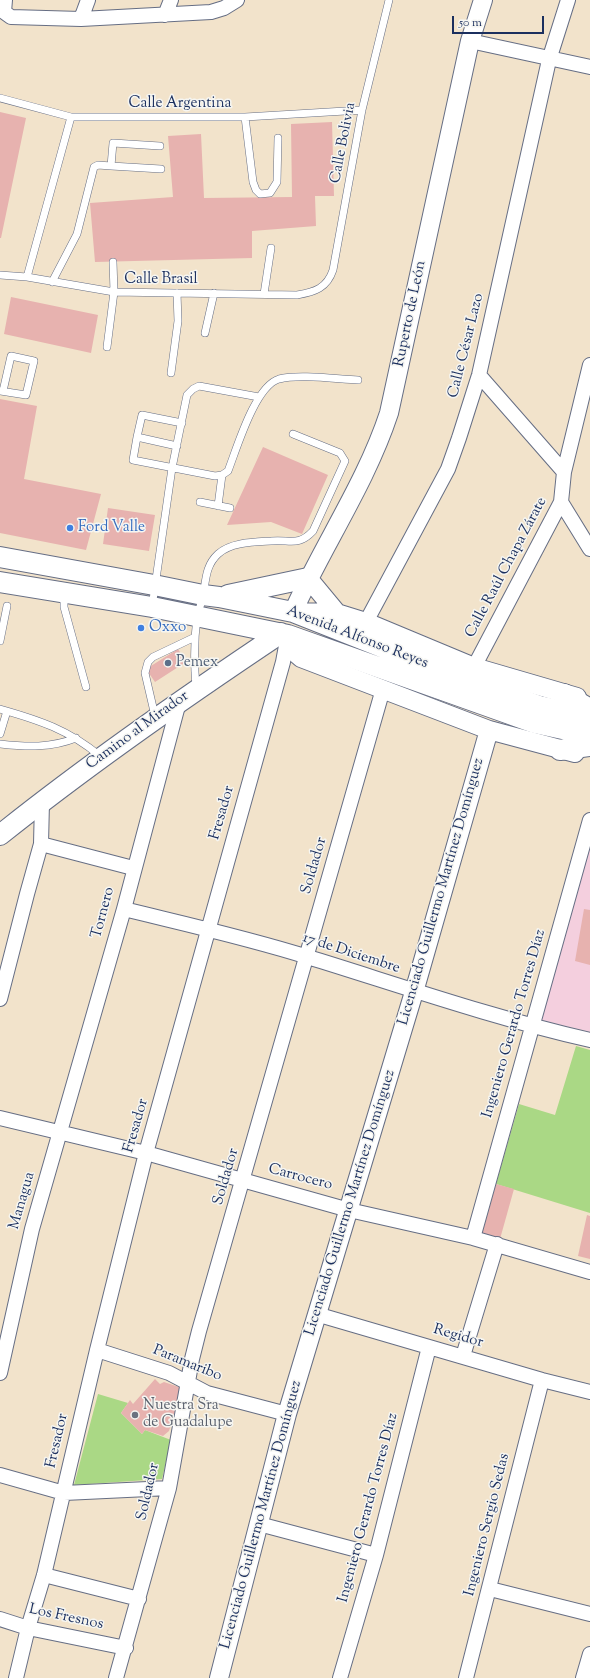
<!DOCTYPE html>
<meta charset="utf-8">
<style>
body{margin:0}
#map{position:relative;width:590px;height:1678px;overflow:hidden;background:#f2e3cb;font-family:"Sorts Mill Goudy",serif}
canvas{display:block}
.scale{position:absolute;left:452px;top:16px;width:92px;height:18px;box-sizing:border-box;border:2px solid #1b2f5e;border-top:0;padding-left:5px;font-size:12px;line-height:14px;white-space:nowrap;color:#1b2f5e;-webkit-text-stroke:3px #f6f6f2;paint-order:stroke}
</style>
<div id="map">
<canvas width="590" height="1678"></canvas>
<div class="scale">50 m</div>
</div>
<script>
const c = document.querySelector('canvas').getContext('2d');
c.lineJoin = 'round';
function fill(path, color) { c.fillStyle = color; c.fill(path, 'evenodd'); }
function trace(path, color, width, dash) { c.strokeStyle = color; c.lineWidth = width; c.lineCap = dash ? 'butt' : 'round'; c.setLineDash(dash || []); c.stroke(path); }
function drawText(font, color, halo, rows, align = 'center') {
  c.font = font + ' "Sorts Mill Goudy",serif'; c.lineWidth = 3; c.setLineDash([]); c.textBaseline = 'middle'; c.strokeStyle = halo; c.fillStyle = color; for (const [text, x, y, turn = 0] of rows) {
    c.save(); c.translate(x, y); c.rotate((+turn || 0) * Math.PI / 180); c.textAlign = isNaN(turn) ? turn : align; if (halo) c.strokeText(text, 0, 0); c.fillText(text, 0, 0); c.restore();
  }
}
fill(new Path2D(`
 M590,825V1032L541,1020Z`), '#f4cfde');
fill(new Path2D(`
 M576,1046L590,1050V1213L496,1184L519,1104L555,1115Z
 M98,1394L128,1403L121,1413L142,1434L145,1430L171,1440L162,1479L74,1485Z`), '#aad885');
fill(new Path2D(`
 M0,112L26,118L1,238H0Z
 M332,122L334,196H315L316,226L252,231V258L95,262L90,203L173,197L168,136L201,134L204,198L292,197L291,124Z
 M11,297L98,315L91,353L4,334Z
 M0,399L37,406L24,479L101,494L86,550L0,533Z
 M263,447L328,475L302,534L271,522L227,525Z
 M108,508L155,515L149,551L103,544Z
 M178,649L186,662L155,682L146,669Z
 M584,909L590,910V965L575,961Z
 M496,1184L514,1189L500,1239L482,1234Z
 M587,1215L590,1216V1259L578,1256Z
 M155,1379L160,1384L164,1382L182,1388L169,1431L163,1436L145,1430L142,1434L121,1413L130,1400L133,1404Z`), '#e7b2af');
const service = new Path2D(`
 M0,98L71,117H245L362,110
 M245,117L253,182L256,190L260,194L270,193L277,182L278,138
 M111,166L161,169
 M0,275L27,277L114,292L297,295C315,292 327,288 333,270L362,110L389,0
 M27,277L71,117
 M52,282L77,234L94,167L98,165L111,166L113,143L160,146
 M264,294L271,248
 M205,333L214,293
 M107,347L114,292L113,262
 M171,373L178,321L177,293
 M0,391L26,395L34,361L11,356L3,391
 M137,437L133,460L215,476L222,475L228,471C237,448 255,386 279,379C299,374 336,379 358,380
 M177,446L137,437L142,415L182,423
 M200,502L230,508
 M218,506L222,475
 M64,595V607L86,687
 M152,607L172,468L187,395L193,389L199,386L259,397
 M0,641L7,606
 M196,687C194,664 194,640 197,617C198,610 202,603 203,596C206,581 205,566 218,554C231,542 255,542 271,541C290,539 298,547 313,531L345,461L340,453L293,434
 M0,709C39,720 69,730 100,756
 M155,716L145,673L148,662L153,657L195,637
 M0,734L7,711
 M0,744C27,747 51,748 76,738`);
const minor = new Path2D(`
 M5,0L4,12L11,17L81,19L211,12L224,8L237,0
 M165,15L171,0
 M81,19L88,0
 M470,41L590,67
 M479,375L564,472
 M561,502L590,549
 M366,622L448,469L459,438L479,375L549,60L568,0
 M474,667L561,502L564,472L590,365
 M41,844L133,868
 M124,909C185,924 248,938 308,957C402,986 494,1018 590,1040
 M0,999L27,894L41,844L42,802
 M0,1118L146,1153L349,1210L473,1238L590,1272
 M473,1238L590,820
 M316,1314L542,1380L590,1392
 M97,1350L169,1373L207,1393L287,1414
 M463,1356L497,1244
 M0,1373L32,1229L124,909L179,702
 M0,1475L64,1493L169,1488
 M259,1524L376,1555
 M44,1575L139,1599
 M490,1589L590,1614
 M0,1619L28,1628L126,1648
 M16,1678L28,1628L44,1575L97,1350L146,1153L283,662L288,635
 M116,1678L169,1488L192,1359L199,1331L383,689
 M340,1678L376,1555L429,1347
 M466,1678L542,1380
 M583,1678L590,1654`);
const tertiary = new Path2D(`
 M483,0L470,41L389,413C366,483 323,545 293,612L337,613L366,622L474,667L577,697
 M308,578L337,613
 M288,635L294,652L301,658L489,730L575,753
 M219,1678L287,1414L414,992L489,730`);
const secondary = new Path2D(`
 M0,557L154,585L203,595L219,597L293,612L450,674L539,706L590,717
 M0,582L152,607L288,635L535,723L590,735
 M228,595L308,578
 M564,694L590,709
 M560,750L590,746
 M0,835C90,763 185,697 281,633`);
trace(service, '#666e84', 8);
trace(minor, '#666e84', 16);
trace(tertiary, '#666e84', 20);
trace(secondary, '#666e84', 22);
trace(service, '#fff', 7);
trace(minor, '#fff', 14);
trace(tertiary, '#fff', 18);
trace(secondary, '#fff', 20);
for (const [x, y, r, color] of [
 [70,528,4,"#3f7fe0"],
 [141,628,4,"#3f7fe0"],
 [168,663,4,"#5c6f8a"],
 [135,1415,4,"#6b7280"]
]) { const dot = new Path2D(); dot.arc(x, y, r, 0, 2 * Math.PI); c.fillStyle = color; c.fill(dot); trace(dot, '#f6f6f2', 1.5); }
drawText('15px', '#1b2f5e', '#f6f6f2', [
 ["Calle Argentina",180,104],
 ["Calle Bolivia",344,143,-79],
 ["Calle Brasil",161,280],
 ["Ruperto de León",411,314,-78],
 ["Calle César Lazo",467,346,-76],
 ["Calle Raúl Chapa Zárate",507,568,-62],
 ["Avenida Alfonso Reyes",357,638,21],
 ["Camino al Mirador",138,731,-36],
 ["Fresador",223,813,-74],
 ["Soldador",315,866,-74],
 ["Licenciado Guillermo Martínez Domínguez",442,892,-74],
 ["Tornero",104,913,-75],
 ["17 de Diciembre",351,954,18],
 ["Ingeniero Gerardo Torres Díaz",515,1024,-74],
 ["Fresador",137,1126,-74],
 ["Soldador",227,1177,-74],
 ["Carrocero",300,1178,15],
 ["Managua",23,1201,-74],
 ["Licenciado Guillermo Martínez Domínguez",351,1203,-73],
 ["Regidor",458,1337,16],
 ["Paramaribo",187,1364,22],
 ["Fresador",58,1441,-77],
 ["Soldador",149,1492,-77],
 ["Ingeniero Gerardo Torres Díaz",369,1508,-75],
 ["Licenciado Guillermo Martínez Domínguez",262,1515,-75],
 ["Ingeniero Sergio Sedas",488,1525,-76],
 ["Los Fresnos",66,1618,12]
]);
drawText('15px', '#366cbe', '#f6f6f2', [
 ["Ford Valle",78,528],
 ["Oxxo",149,628]
], 'left');
drawText('15px', '#4e5e75', '#f6f6f2', [
 ["Pemex",176,663]
], 'left');
drawText('15px', '#5b616d', '#f6f6f2', [
 ["Nuestra Sra",143,1406],
 ["de Guadalupe",143,1423]
], 'left');
</script>
